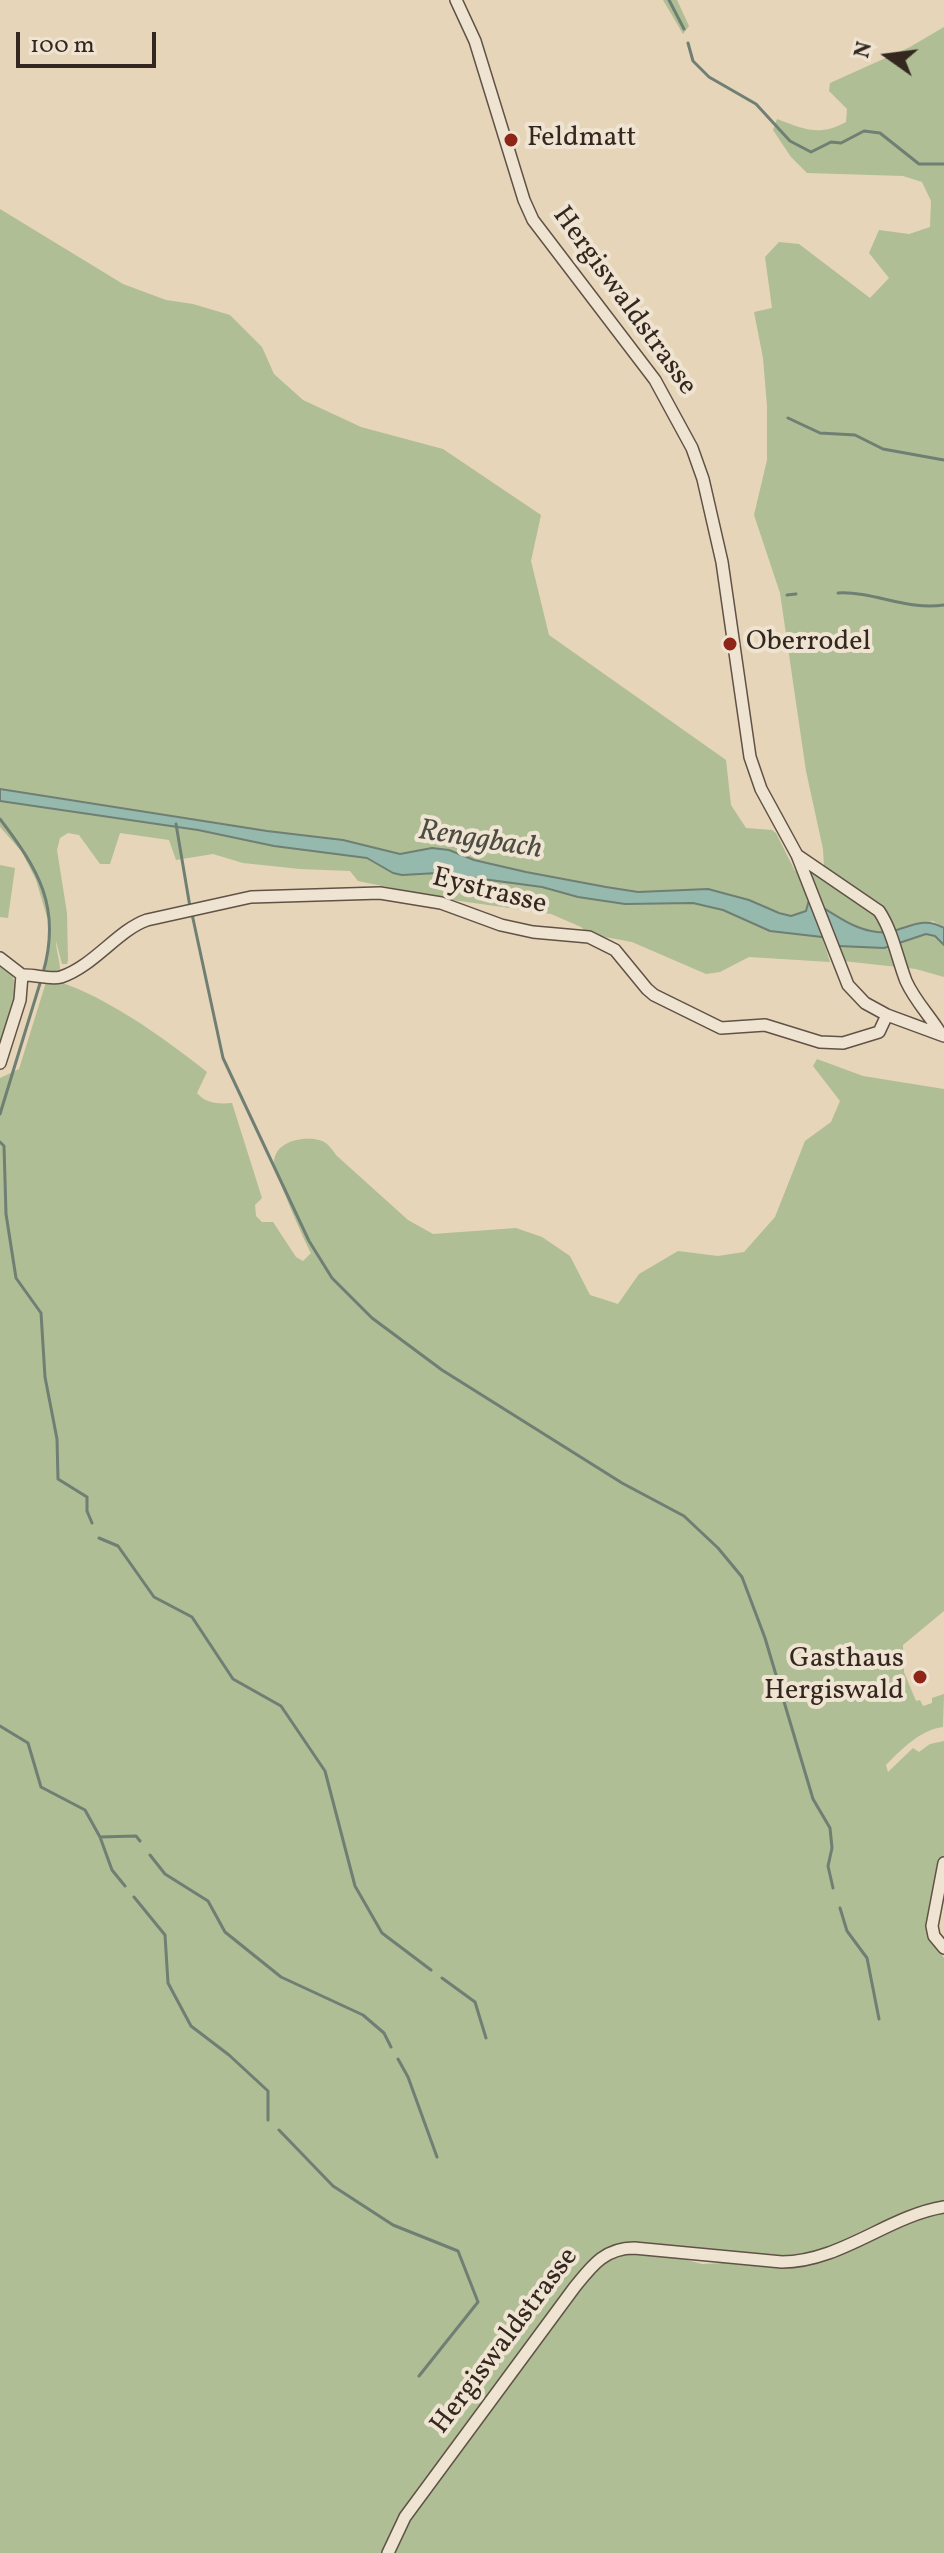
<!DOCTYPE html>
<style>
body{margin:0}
#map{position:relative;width:944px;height:2553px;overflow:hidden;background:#e6d5b9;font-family:Vollkorn,serif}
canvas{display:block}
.north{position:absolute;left:848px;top:16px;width:80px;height:80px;-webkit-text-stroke:6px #efe4d2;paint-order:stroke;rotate:284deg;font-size:22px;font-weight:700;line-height:32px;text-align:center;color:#34271f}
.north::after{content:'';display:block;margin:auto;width:28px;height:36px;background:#34271f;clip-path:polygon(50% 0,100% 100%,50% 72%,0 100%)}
.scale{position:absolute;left:16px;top:32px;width:140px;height:36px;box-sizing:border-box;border:4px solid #34271f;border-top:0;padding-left:10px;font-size:24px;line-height:28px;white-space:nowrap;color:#34271f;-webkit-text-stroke:6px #efe4d2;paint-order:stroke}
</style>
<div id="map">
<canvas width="944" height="2553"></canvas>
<div class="north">N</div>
<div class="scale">100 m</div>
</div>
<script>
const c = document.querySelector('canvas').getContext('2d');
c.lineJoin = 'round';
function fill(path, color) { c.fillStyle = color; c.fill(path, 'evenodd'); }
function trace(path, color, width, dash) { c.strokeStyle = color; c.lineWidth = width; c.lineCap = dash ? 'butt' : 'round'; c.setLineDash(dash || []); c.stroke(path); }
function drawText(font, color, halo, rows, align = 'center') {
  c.font = font + ' Vollkorn,serif'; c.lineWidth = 8; c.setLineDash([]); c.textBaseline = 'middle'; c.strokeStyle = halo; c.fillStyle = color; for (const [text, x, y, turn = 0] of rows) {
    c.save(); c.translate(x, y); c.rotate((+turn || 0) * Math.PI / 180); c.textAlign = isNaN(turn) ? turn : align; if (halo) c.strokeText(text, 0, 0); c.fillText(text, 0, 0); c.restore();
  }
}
fill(new Path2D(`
 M663,0H677L689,26L683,34Z
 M944,27V928L933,921L881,933L858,928L826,911L808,867H824L823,849L806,771L780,593L754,515L767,460V406L763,358L754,312L772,308L765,257L779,242L799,244L870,298L889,278L869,253L879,230L909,234L930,227L931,201L922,182L903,176L807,173L791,157L773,130L777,119C804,129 819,137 846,122L847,109L829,91L830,83L910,47Z
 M0,209L123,284L166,300L193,304L230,315L262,347L274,374L303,400L361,427L443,449L541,515L531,561L549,635L726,760L731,805L746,828L772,830L776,833L795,871L798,870L809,900L807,911L791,916L708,889L638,892L606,887L526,872L474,860L449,850L432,848L400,854L343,840L267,831L0,789Z
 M0,801L198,830L274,846L368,858L402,875L438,873L542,887L578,897L625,904L693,903L723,910L770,931L822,937L830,962L749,957L720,972L706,974L632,942L589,934L581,927L551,914L446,899L358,881L350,871L300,869L243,863L213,854L176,860L169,840L120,833L110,864H100L79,835L68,833L60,838L57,850L67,913L68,960L67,964H62L56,941C56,952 61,963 60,973L45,972L50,917H47L36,880L22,852L0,827Z
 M0,865L15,868L8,918L0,917Z
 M926,934L935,936L944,945V977L916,969L843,961L838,946L884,948Z
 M0,963C31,983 7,1018 0,1045Z
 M47,979C97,989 167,1040 207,1072L197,1093C206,1104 219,1104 232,1103L262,1198L255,1205L256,1216L262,1222H273L296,1257L303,1261L311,1253C305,1242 273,1170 274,1161C276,1141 303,1136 319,1140C328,1142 332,1150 337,1156L408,1220L433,1234L516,1228L542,1237L570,1256L590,1295L618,1304L639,1274L678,1251L718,1256L744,1252L775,1217L805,1141L831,1122L840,1101L813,1066L817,1059L863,1076L944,1089V1611L903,1645L904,1672L916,1701L920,1700L923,1706L932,1703V1698L944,1694L943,1727C920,1730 902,1749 886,1765L888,1772L913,1748L919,1752L930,1744L944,1741V1854L931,1937L944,1958V2203L876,2224L815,2253L784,2258L626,2243L612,2246L600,2252L383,2553H0V1078L19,1069Z
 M944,2211V2553H393L403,2526L577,2290L605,2258L627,2251L672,2256L702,2264L742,2262L791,2268L889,2229Z`), '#afbe94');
const water = new Path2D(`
 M0,789L267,831L343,840L400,854L432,848L449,850L474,860L526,872L606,887L638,892L708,889L749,900L779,913L791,916L806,911L809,900C832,911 850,929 877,932C903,935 918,913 944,928V945L935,936L926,934L884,948L838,946L822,937L770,931L723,910L693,903L625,904L578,897L542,887L438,873L402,875L393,873L367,858L274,846L198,830L0,801Z`);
fill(water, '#96b9ad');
trace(water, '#6f7f74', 2);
trace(new Path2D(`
 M669,0L684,29
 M688,43L693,61L709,77L756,104L790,141L811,152L831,142L841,143L864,131L880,133L919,164H944
 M788,418L820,433L855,435L883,449L944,460
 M838,593C874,591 907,611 944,605
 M787,595L796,594
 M0,819C38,869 62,907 43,973
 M176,824L190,907
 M192,914L223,1058L309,1241L332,1278L372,1318L442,1370L622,1483L684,1516L718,1548L742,1577L765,1638L813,1799L830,1828L832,1848L828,1866L833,1888
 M0,1114L41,980
 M0,1142L4,1146L6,1214L16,1278L41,1313L45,1377L57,1439L58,1479L87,1497V1511L92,1523
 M99,1538L118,1546L154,1597L192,1617L233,1679L281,1706L325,1771L355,1886L382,1933L431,1970
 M0,1726L28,1743L41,1787L85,1810L100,1837L112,1870L125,1886
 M100,1837L136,1836L140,1841
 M150,1855L165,1874L208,1901L225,1932L281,1977L363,2015L384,2033L391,2047
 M134,1897L165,1935L168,1983L191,2026L229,2055L268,2091V2120
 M840,1908L847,1931L867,1958L879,2019
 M442,1978L475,2002L486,2038
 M398,2059L408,2077L437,2157
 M279,2130L333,2186L393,2225L458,2251L478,2302L419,2376`), '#6f7f74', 3);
const minor = new Path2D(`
 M456,0L475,41L524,200L533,220L655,380L692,448L703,479L722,562L750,757L761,789L797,855L848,985L865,1003L887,1015L944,1036
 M797,855L879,911C893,932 897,958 906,981C915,1001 930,1016 941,1034
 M0,958L22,975
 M22,975C34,974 49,980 61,977C94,966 118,930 147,920L251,897L380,893L441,903L501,925L533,932L589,937L615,950L647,989L654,995L721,1028L765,1025L820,1042L843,1043L879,1032L887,1015
 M0,1063L20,1000L22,975
 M944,1863L932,1926L934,1936L944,1948
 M388,2553L405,2517L574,2288C591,2267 604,2248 634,2248L782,2262C840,2262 888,2216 944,2207`);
trace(minor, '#605246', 14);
trace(minor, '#efe4d2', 11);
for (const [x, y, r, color] of [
 [511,140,8,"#8f2418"],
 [730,644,8,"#8f2418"],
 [920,1677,8,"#8f2418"]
]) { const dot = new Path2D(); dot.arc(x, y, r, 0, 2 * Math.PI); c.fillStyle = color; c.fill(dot); trace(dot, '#efe4d2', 3); }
drawText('28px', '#34271f', '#efe4d2', [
 ["Feldmatt",527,140],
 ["Oberrodel",746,644],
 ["Gasthaus",904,1661,"right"],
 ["Hergiswald",904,1693,"right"]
], 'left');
drawText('28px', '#34271f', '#efe4d2', [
 ["Hergiswaldstrasse",623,302,54],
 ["Eystrasse",489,893,14],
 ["Hergiswaldstrasse",506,2342,-53]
]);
drawText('italic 30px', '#4c4c42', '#efe4d2', [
 ["Renggbach",480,842,9]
]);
</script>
